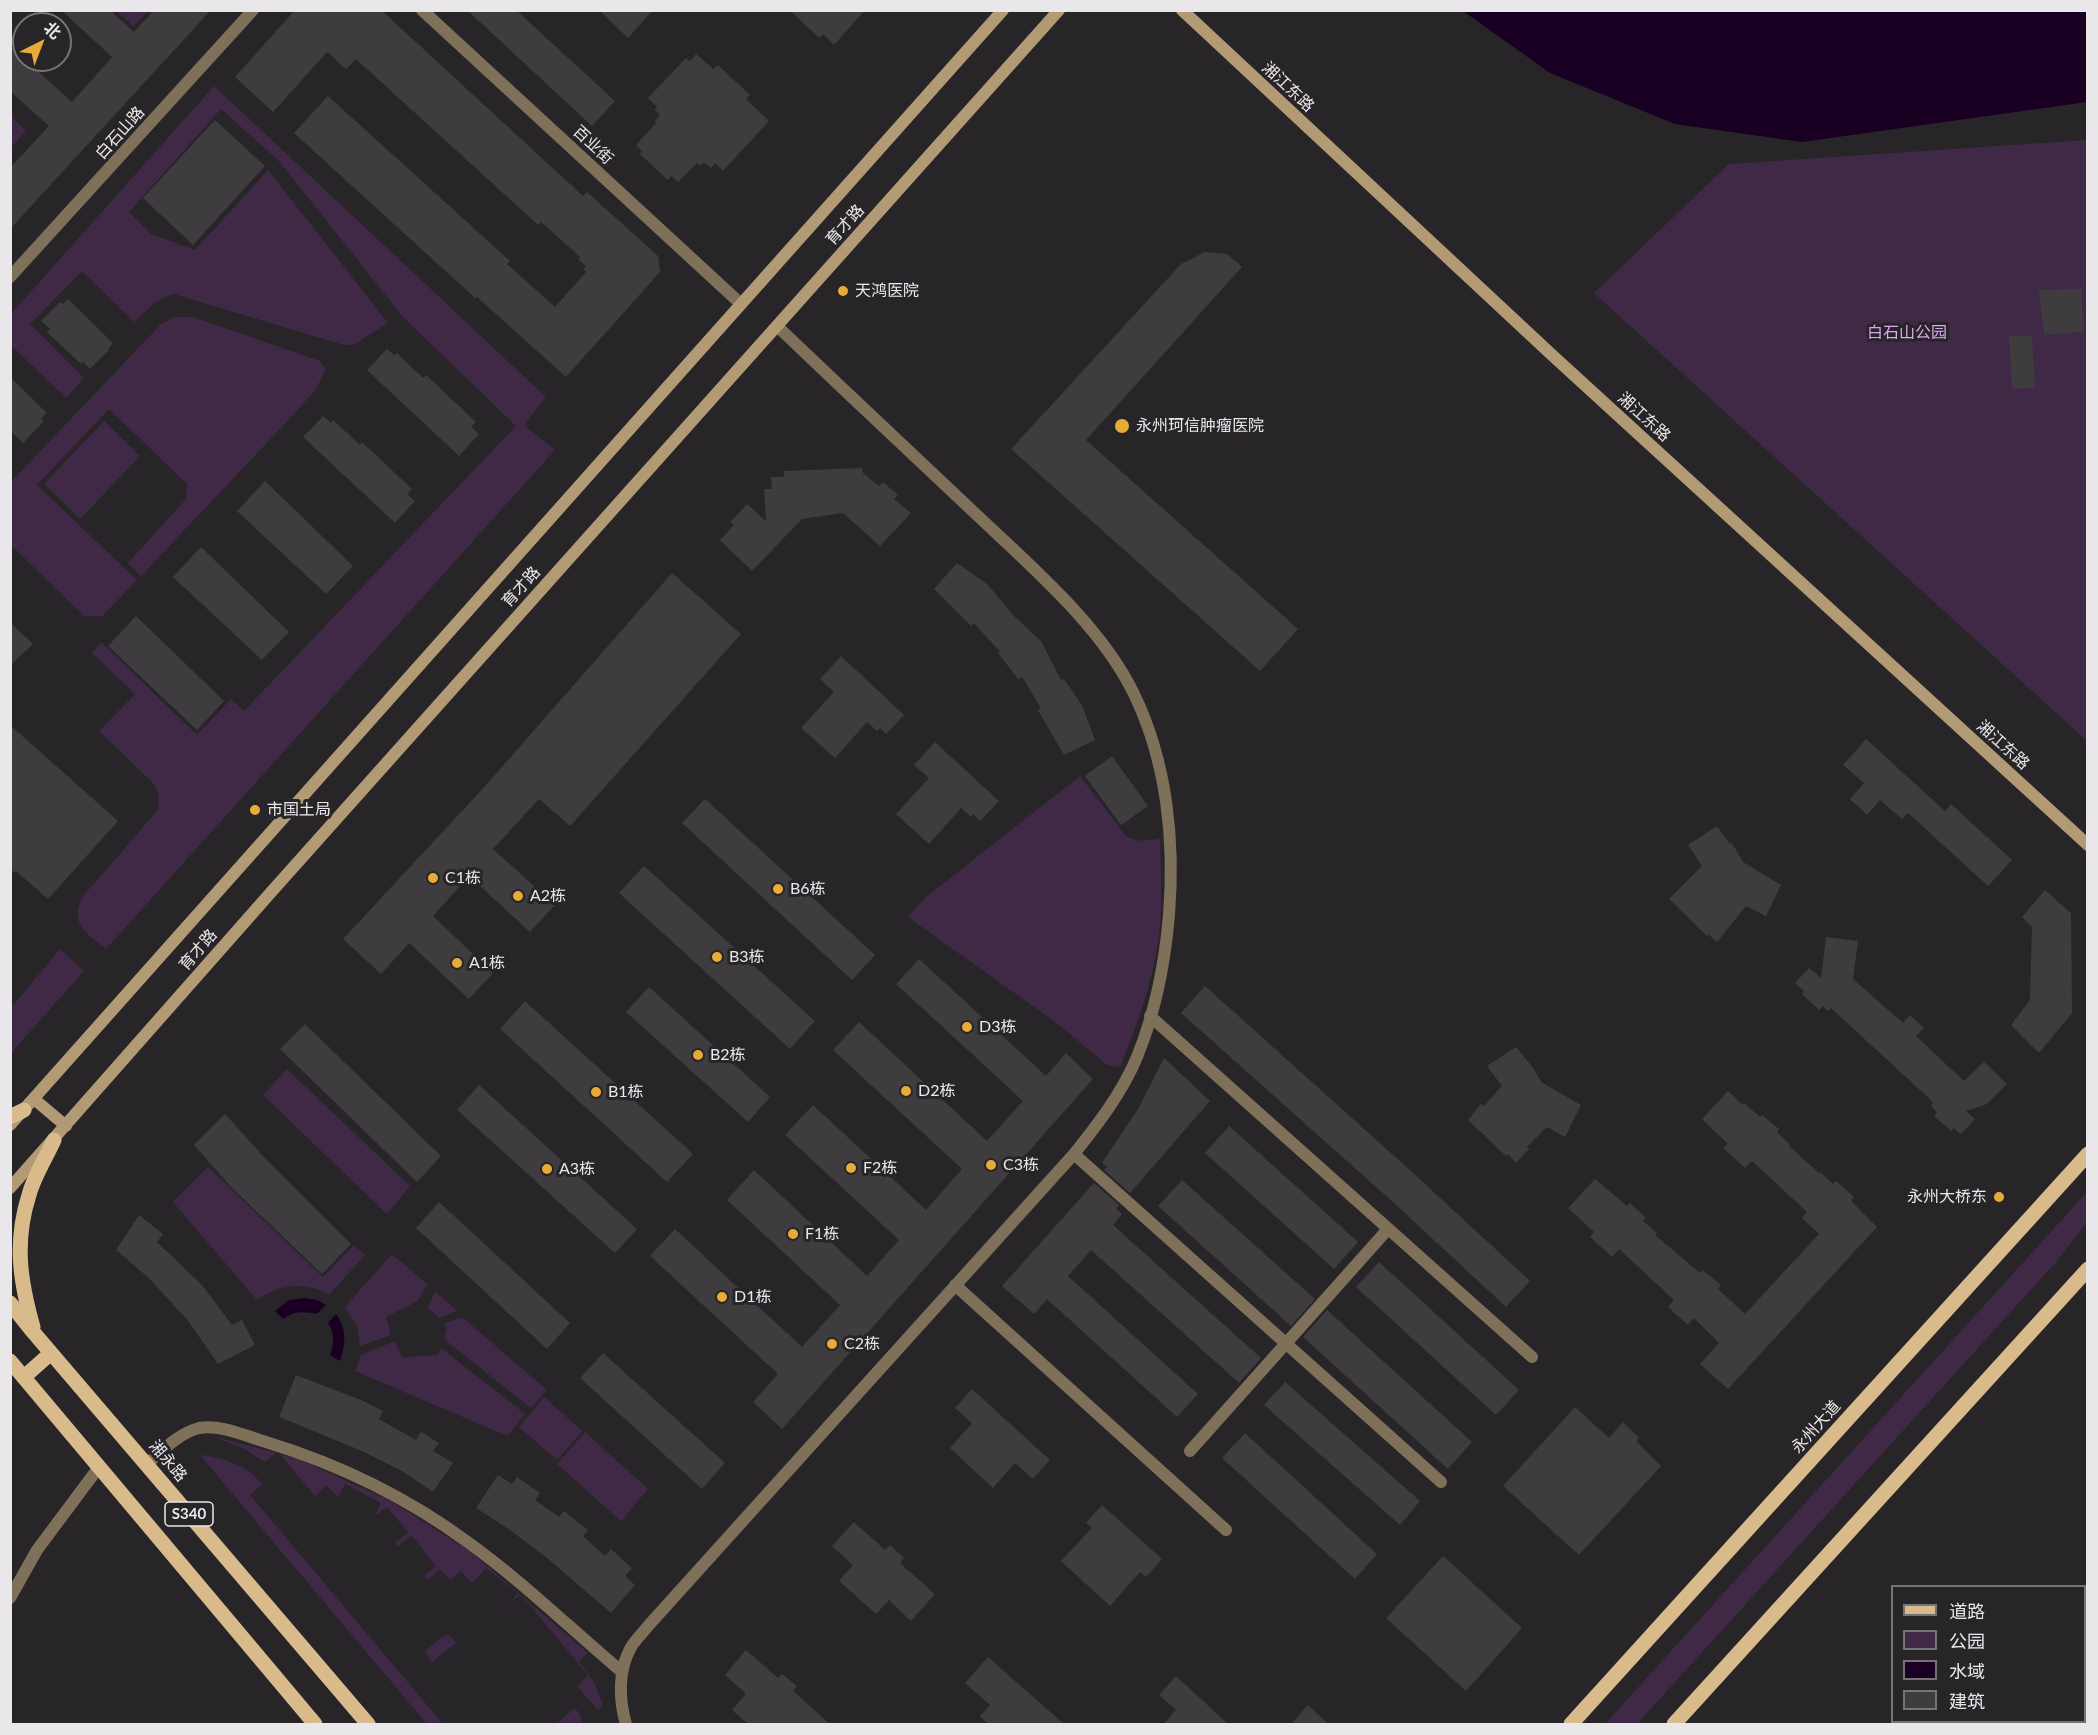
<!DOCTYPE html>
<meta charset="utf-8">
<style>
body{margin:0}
#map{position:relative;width:2098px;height:1735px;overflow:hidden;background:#282529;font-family:Lato,"Noto Sans SC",sans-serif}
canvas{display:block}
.frame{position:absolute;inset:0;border:12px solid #e9e7ea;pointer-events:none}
.legend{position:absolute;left:1891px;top:1585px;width:195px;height:138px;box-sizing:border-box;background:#282529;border:2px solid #757376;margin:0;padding:8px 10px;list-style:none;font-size:18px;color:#e9e7ea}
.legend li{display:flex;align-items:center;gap:12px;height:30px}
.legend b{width:30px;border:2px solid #757376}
.north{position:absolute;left:12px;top:12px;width:60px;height:60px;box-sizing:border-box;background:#282529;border:2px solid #757376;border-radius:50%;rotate:42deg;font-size:16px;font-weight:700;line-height:24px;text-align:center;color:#e9e7ea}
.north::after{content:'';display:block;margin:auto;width:21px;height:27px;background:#e8ab37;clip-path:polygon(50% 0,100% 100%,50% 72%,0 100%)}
</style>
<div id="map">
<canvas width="2098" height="1735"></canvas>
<div class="frame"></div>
<ul class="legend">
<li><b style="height:8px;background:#d9bb8b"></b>道路</li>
<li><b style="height:16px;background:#402946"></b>公园</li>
<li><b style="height:16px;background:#190022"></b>水域</li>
<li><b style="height:16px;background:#3f3c40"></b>建筑</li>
</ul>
<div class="north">北</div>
</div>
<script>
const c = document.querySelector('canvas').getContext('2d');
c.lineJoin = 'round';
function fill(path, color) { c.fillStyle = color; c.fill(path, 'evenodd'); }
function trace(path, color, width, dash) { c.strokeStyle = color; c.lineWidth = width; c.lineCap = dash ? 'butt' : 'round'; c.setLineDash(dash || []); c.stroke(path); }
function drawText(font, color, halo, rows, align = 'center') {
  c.font = font + ' Lato,"Noto Sans SC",sans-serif'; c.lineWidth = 6; c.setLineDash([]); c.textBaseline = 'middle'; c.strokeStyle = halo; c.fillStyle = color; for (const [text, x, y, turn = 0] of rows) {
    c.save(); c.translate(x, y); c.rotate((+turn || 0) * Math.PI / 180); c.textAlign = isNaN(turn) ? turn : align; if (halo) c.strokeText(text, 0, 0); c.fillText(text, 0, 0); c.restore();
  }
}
fill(new Path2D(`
 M116,11H148L133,26Z
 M214,86L546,397L524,425L555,450L106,949C85,932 68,923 84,895L158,810C160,799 159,793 153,783L99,731L135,694L92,653L101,642L197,735L231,699L244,711L516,426L403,317L278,160L221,109L129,212L151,234L195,250L268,170L388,323L353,345H344L174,294C157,298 147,310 134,322L82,271L30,324L84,378L66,398L12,346L11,347V314Z
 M11,116L26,131L11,147H10Z
 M2087,140V741L1594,293L1729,164Z
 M175,317H193L320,361L326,369L316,389L295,413L141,576L128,563L186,499L187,484L109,409L37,485L137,580L102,616H84L11,545V482L161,324Z
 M104,421L140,456L80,519L44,484Z
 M1080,776L1125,835C1136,843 1147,841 1160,838C1161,871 1163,903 1159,935C1153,981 1137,1025 1120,1067L1107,1065L1058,1024L908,917L926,897Z
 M60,949L84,971L11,1053V1008Z
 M287,1069L410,1186L387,1214L263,1095Z
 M208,1167L323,1277L354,1245L365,1255L329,1295C305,1281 280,1284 257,1300L173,1202Z
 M2087,1192V1222L2055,1263L1637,1724H1605Z
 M392,1254L427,1284L418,1301L386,1317L391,1335L360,1346L357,1326L345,1307Z
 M435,1291L457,1311L439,1318L428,1308Z
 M462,1317L547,1390L531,1408L444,1339L447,1326L444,1324Z
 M395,1341L402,1357L438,1355L441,1348L525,1414L507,1436L355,1371L361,1355Z
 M544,1397L582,1431L557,1460L519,1427Z
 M585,1432L648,1489L621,1521L557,1464Z
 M212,1436L296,1458L391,1501L471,1552L588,1653L579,1661L595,1684L603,1705L598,1710L577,1686L587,1677V1674L528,1603L520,1595L508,1605L518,1593L486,1568L472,1583L461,1571L450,1580L440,1569L427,1580L424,1576L436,1566L411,1535L398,1546L395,1543L408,1532L387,1507L374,1517L381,1503L345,1484L338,1497L327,1485L315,1496L280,1454L276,1453L265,1462L245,1449Z
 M200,1455C224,1458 247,1465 262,1484L250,1495L443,1724H427Z
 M445,1635H449L456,1643L432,1662L425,1651Z
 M575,1708L581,1716V1723L556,1724Z`), '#402946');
fill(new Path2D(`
 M1463,11H2087V102L1802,142L1675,124L1550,73Z
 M305,1298L317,1300L326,1305L317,1314C304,1311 294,1311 283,1319L275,1311L289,1300Z
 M336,1314C347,1329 346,1344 340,1361L330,1355C334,1343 335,1334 328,1323Z`), '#190022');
fill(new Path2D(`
 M61,10H110L134,32L154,10H211L10,229V168L49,126L10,91V46L72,102L112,57Z
 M295,10H381L583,196L587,192L658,256L660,272L566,377L477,297L475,298L294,133L328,96L510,261L507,264L555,307L586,272L583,269L586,266L578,259L580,257L541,222L538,225L356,59L346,69L327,52L273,112L235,77Z
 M467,10H516L615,101L592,126Z
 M599,10H653L628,38Z
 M790,10H865L834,45L823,34L819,38Z
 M696,54L713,69L718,65L750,95L746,99L769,121L723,171L715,163L711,168L704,162L700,166L697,163L678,182L671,176L668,180L640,154L642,151L636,145L656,123L655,121L660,115L655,110L657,107L648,98L686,58L690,61Z
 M215,120L265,166L193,245L143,198Z
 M1205,252L1227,254L1242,267L1086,440L1298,629L1260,671L1011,449L1181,264Z
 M2081,289L2084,332L2044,335L2039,290Z
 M68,299L113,343L108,349L109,350L90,369L83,362L81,364L47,332L50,329L41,321L60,302L63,304Z
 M2009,336H2032L2035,388L2012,389Z
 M387,349L394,355L397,353L423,378L426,375L476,422L471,427L479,434L459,456L367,370Z
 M10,377L47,413L41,418L44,421L23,443L10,431Z
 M323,416L331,423L333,420L360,445L362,442L412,489L407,494L415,501L395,523L303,437Z
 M862,468L863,473L879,486L883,482L898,495L894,499L911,513L880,546L843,513L802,519L752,571L720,540L734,525L730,522L747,504L766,521L764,489H772L771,477H784V471Z
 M265,481L353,566L326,594L237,511Z
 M201,547L289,632L262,660L173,577Z
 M957,563L987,584L1014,616L1041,641L1061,680L1064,679L1082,705L1095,740L1064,755L1038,710L1041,708L1022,677L1018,679L998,653L1000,652L974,623L971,626L934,589Z
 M672,573L741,634L570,826L539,799L493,849L555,905L530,932L469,876L433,916L493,973L469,999L409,943L381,974L343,939L487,784Z
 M136,616L224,701L197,730L108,646Z
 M10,622L33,644L10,666Z
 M841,656L904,715L886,734L880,728L877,731L867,722L835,758L801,728L834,692L820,679Z
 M10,725L118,821L48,899L17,872L10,871Z
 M1866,739L1945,811L1951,804L2012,860L1988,886L1908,813L1902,819L1880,800L1867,815L1850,799L1864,783L1843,765Z
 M935,742L999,801L980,821L973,814L971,817L961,808L929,844L896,814L929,778L914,765Z
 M1112,756L1148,806L1121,825L1085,776Z
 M705,799L875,955L852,980L682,823Z
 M1717,826L1730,844L1732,843L1743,862L1781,885L1766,916L1746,906L1717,942L1708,934L1707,936L1669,899L1702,866L1688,845Z
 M644,866L815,1021L790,1049L619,893Z
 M2045,890L2071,913L2072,1013L2039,1053L2011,1025L2030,1000L2032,927L2022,917Z
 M1826,937L1858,941L1853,979L1903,1023L1910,1015L1924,1028L1916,1036L1964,1081L1984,1062L2007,1084L1987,1104L1966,1111L1975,1119L1961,1134L1954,1128L1951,1131L1934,1116L1937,1112L1931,1106L1933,1102L1831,1008L1828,1011L1823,1006L1819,1010L1802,994L1804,991L1795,983L1809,968L1821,978Z
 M919,959L1046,1076L1066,1053L1093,1079L782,1429L753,1402L778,1374L650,1256L675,1229L802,1347L840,1305L727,1200L754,1170L867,1276L899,1240L785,1135L813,1105L926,1210L962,1169L833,1050L859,1022L987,1141L1023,1101L896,984Z
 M1205,986L1412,1172L1530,1281L1506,1307L1394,1203L1181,1013Z
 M649,987L770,1097L748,1122L626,1012Z
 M525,1001L693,1154L667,1182L500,1029Z
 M305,1024L441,1156L417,1182L280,1049Z
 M1516,1047L1534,1069L1541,1082L1581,1105L1565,1137L1547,1127L1527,1147L1529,1149L1516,1163L1508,1154L1506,1156L1468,1120L1481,1104L1484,1106L1502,1086L1487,1066Z
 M1164,1058L1210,1101L1130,1193L1104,1170L1107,1167L1102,1163L1138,1109Z
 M479,1085L637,1229L615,1253L457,1110Z
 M1728,1091L1743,1105L1744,1103L1760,1117L1762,1115L1779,1129L1777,1132L1790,1145L1789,1146L1819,1173L1820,1172L1833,1184L1836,1181L1854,1197L1851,1201L1877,1227L1728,1389L1700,1364L1719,1343L1694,1318L1688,1325L1668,1307L1674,1300L1619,1249L1612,1257L1590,1237L1594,1232L1568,1208L1595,1179L1627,1206L1630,1203L1646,1218L1643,1221L1657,1233L1655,1235L1700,1273L1703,1270L1721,1285L1718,1289L1745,1314L1819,1234L1802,1218L1807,1212L1752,1161L1745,1168L1723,1148L1728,1144L1702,1119Z
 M225,1114L264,1157L351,1244L322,1274L232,1188L194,1145Z
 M1229,1126L1358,1242L1334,1269L1205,1153Z
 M1182,1180L1315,1299L1291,1326L1158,1206Z
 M1094,1183L1119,1205L1116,1209L1122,1214L1113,1225L1261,1358L1239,1383L1091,1250L1068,1276L1198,1394L1177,1417L1047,1299L1034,1314L1002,1286Z
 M439,1202L570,1323L547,1349L416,1228Z
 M139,1215L163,1234L157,1242L202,1285L232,1325L242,1320L255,1345L218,1364L189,1322L149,1278L116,1250Z
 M1379,1262L1519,1390L1496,1415L1356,1287Z
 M1327,1310L1472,1442L1448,1469L1303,1337Z
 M603,1353L725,1463L702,1489L580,1378Z
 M296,1375L361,1400L383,1411L379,1419L416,1440L421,1432L439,1443L433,1451L453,1463L433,1492L402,1471L362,1451L279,1417Z
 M1285,1382L1420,1501L1400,1525L1264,1405Z
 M972,1389L1050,1460L1033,1479L1015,1463L993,1488L950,1448L972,1423L955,1408Z
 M1575,1407L1609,1438L1623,1422L1639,1438L1636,1441L1661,1466L1579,1555L1503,1486Z
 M1245,1433L1377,1554L1355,1579L1222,1458Z
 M498,1475L512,1484L517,1477L540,1493L535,1500L559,1517L564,1511L588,1530L583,1536L605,1556L611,1549L632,1568L625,1576L635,1585L611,1613L547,1558L510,1530L476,1508Z
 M1102,1505L1162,1559L1146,1577L1140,1572L1110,1606L1061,1561L1092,1528L1086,1523Z
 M854,1522L885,1550L890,1545L904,1558L900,1563L935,1594L911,1621L889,1600L876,1614L839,1581L853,1565L832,1546Z
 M1443,1556L1522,1628L1466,1691L1386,1618Z
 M746,1650L778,1678L782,1674L797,1686L793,1691L831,1725H749L732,1710L746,1694L725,1675Z
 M988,1657L1065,1725H989L980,1716L990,1705L965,1683Z
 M1176,1676L1229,1725H1163L1176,1710L1159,1695Z
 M1308,1705L1329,1725H1290Z`), '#3f3c40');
trace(new Path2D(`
 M10,277L253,10
 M1150,1016L1532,1357
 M1074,1154L1441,1482
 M955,1285L1226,1530
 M1190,1451L1388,1229
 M147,1464C162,1451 179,1433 199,1428C220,1424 246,1436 266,1442C338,1464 408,1498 469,1543C523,1582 571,1629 622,1672
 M10,1598L37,1550L99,1467
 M626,1724C619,1700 618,1672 630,1649C634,1641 642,1634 648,1626L1074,1154C1098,1124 1122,1093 1137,1057C1155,1013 1165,962 1169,915C1175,841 1167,762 1134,694C1102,627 1032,567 979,517C911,453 844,390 777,326`), '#7f705a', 12);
trace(new Path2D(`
 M422,10L741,304`), '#7f705a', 12);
trace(new Path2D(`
 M1182,10L1552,355L2088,845
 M34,1099L66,1126
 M10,1125L1003,10
 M10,1188L273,890L1059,10`), '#b29a75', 12);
trace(new Path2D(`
 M10,1117L24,1110
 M10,1303L34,1333L368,1724
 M33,1327C20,1281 14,1242 29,1195C34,1176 46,1158 54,1140
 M10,1361L315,1724
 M24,1377L51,1353
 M1571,1724L2088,1154
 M1674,1724L2088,1269`), '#d9bb8b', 15);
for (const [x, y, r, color] of [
 [843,291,6,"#e8ab37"],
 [1122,426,8,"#e8ab37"],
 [255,810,6,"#e8ab37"],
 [433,878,6,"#e8ab37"],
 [778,889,6,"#e8ab37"],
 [518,896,6,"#e8ab37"],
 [717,957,6,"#e8ab37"],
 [457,963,6,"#e8ab37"],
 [967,1027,6,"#e8ab37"],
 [698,1055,6,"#e8ab37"],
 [906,1091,6,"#e8ab37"],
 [596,1092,6,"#e8ab37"],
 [991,1165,6,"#e8ab37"],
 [851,1168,6,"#e8ab37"],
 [547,1169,6,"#e8ab37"],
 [1999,1197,6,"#e8ab37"],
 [793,1234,6,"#e8ab37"],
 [722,1297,6,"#e8ab37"],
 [832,1344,6,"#e8ab37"]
]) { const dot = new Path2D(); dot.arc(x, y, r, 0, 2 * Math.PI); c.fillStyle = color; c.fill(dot); trace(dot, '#282529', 2); }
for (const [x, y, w] of [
 [189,1514,48]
]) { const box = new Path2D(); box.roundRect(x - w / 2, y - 12, w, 24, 4.5); c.fillStyle = '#282529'; c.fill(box); trace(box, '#e9e7ea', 1.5); }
drawText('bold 15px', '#e9e7ea', null, [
 ["S340",189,1514]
]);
drawText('16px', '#e9e7ea', '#282529', [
 ["湘江东路",1288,87,43],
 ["白石山路",120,133,-48],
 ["百业街",593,145,43],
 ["育才路",845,225,-48],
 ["湘江东路",1644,417,42],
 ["育才路",521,587,-48],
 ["湘江东路",2003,745,42],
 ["育才路",198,950,-49],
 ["永州大道",1816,1427,-48],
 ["湘永路",168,1461,50]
]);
drawText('16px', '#e9e7ea', '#282529', [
 ["天鸿医院",855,291],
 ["永州珂信肿瘤医院",1136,426],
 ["市国土局",267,810],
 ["C1栋",445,878],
 ["B6栋",790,889],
 ["A2栋",530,896],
 ["B3栋",729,957],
 ["A1栋",469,963],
 ["D3栋",979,1027],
 ["B2栋",710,1055],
 ["D2栋",918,1091],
 ["B1栋",608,1092],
 ["C3栋",1003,1165],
 ["F2栋",863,1168],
 ["A3栋",559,1169],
 ["永州大桥东",1987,1197,"right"],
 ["F1栋",805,1234],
 ["D1栋",734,1297],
 ["C2栋",844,1344]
], 'left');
drawText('16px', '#dda6ee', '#282529', [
 ["白石山公园",1907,333]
]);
</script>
